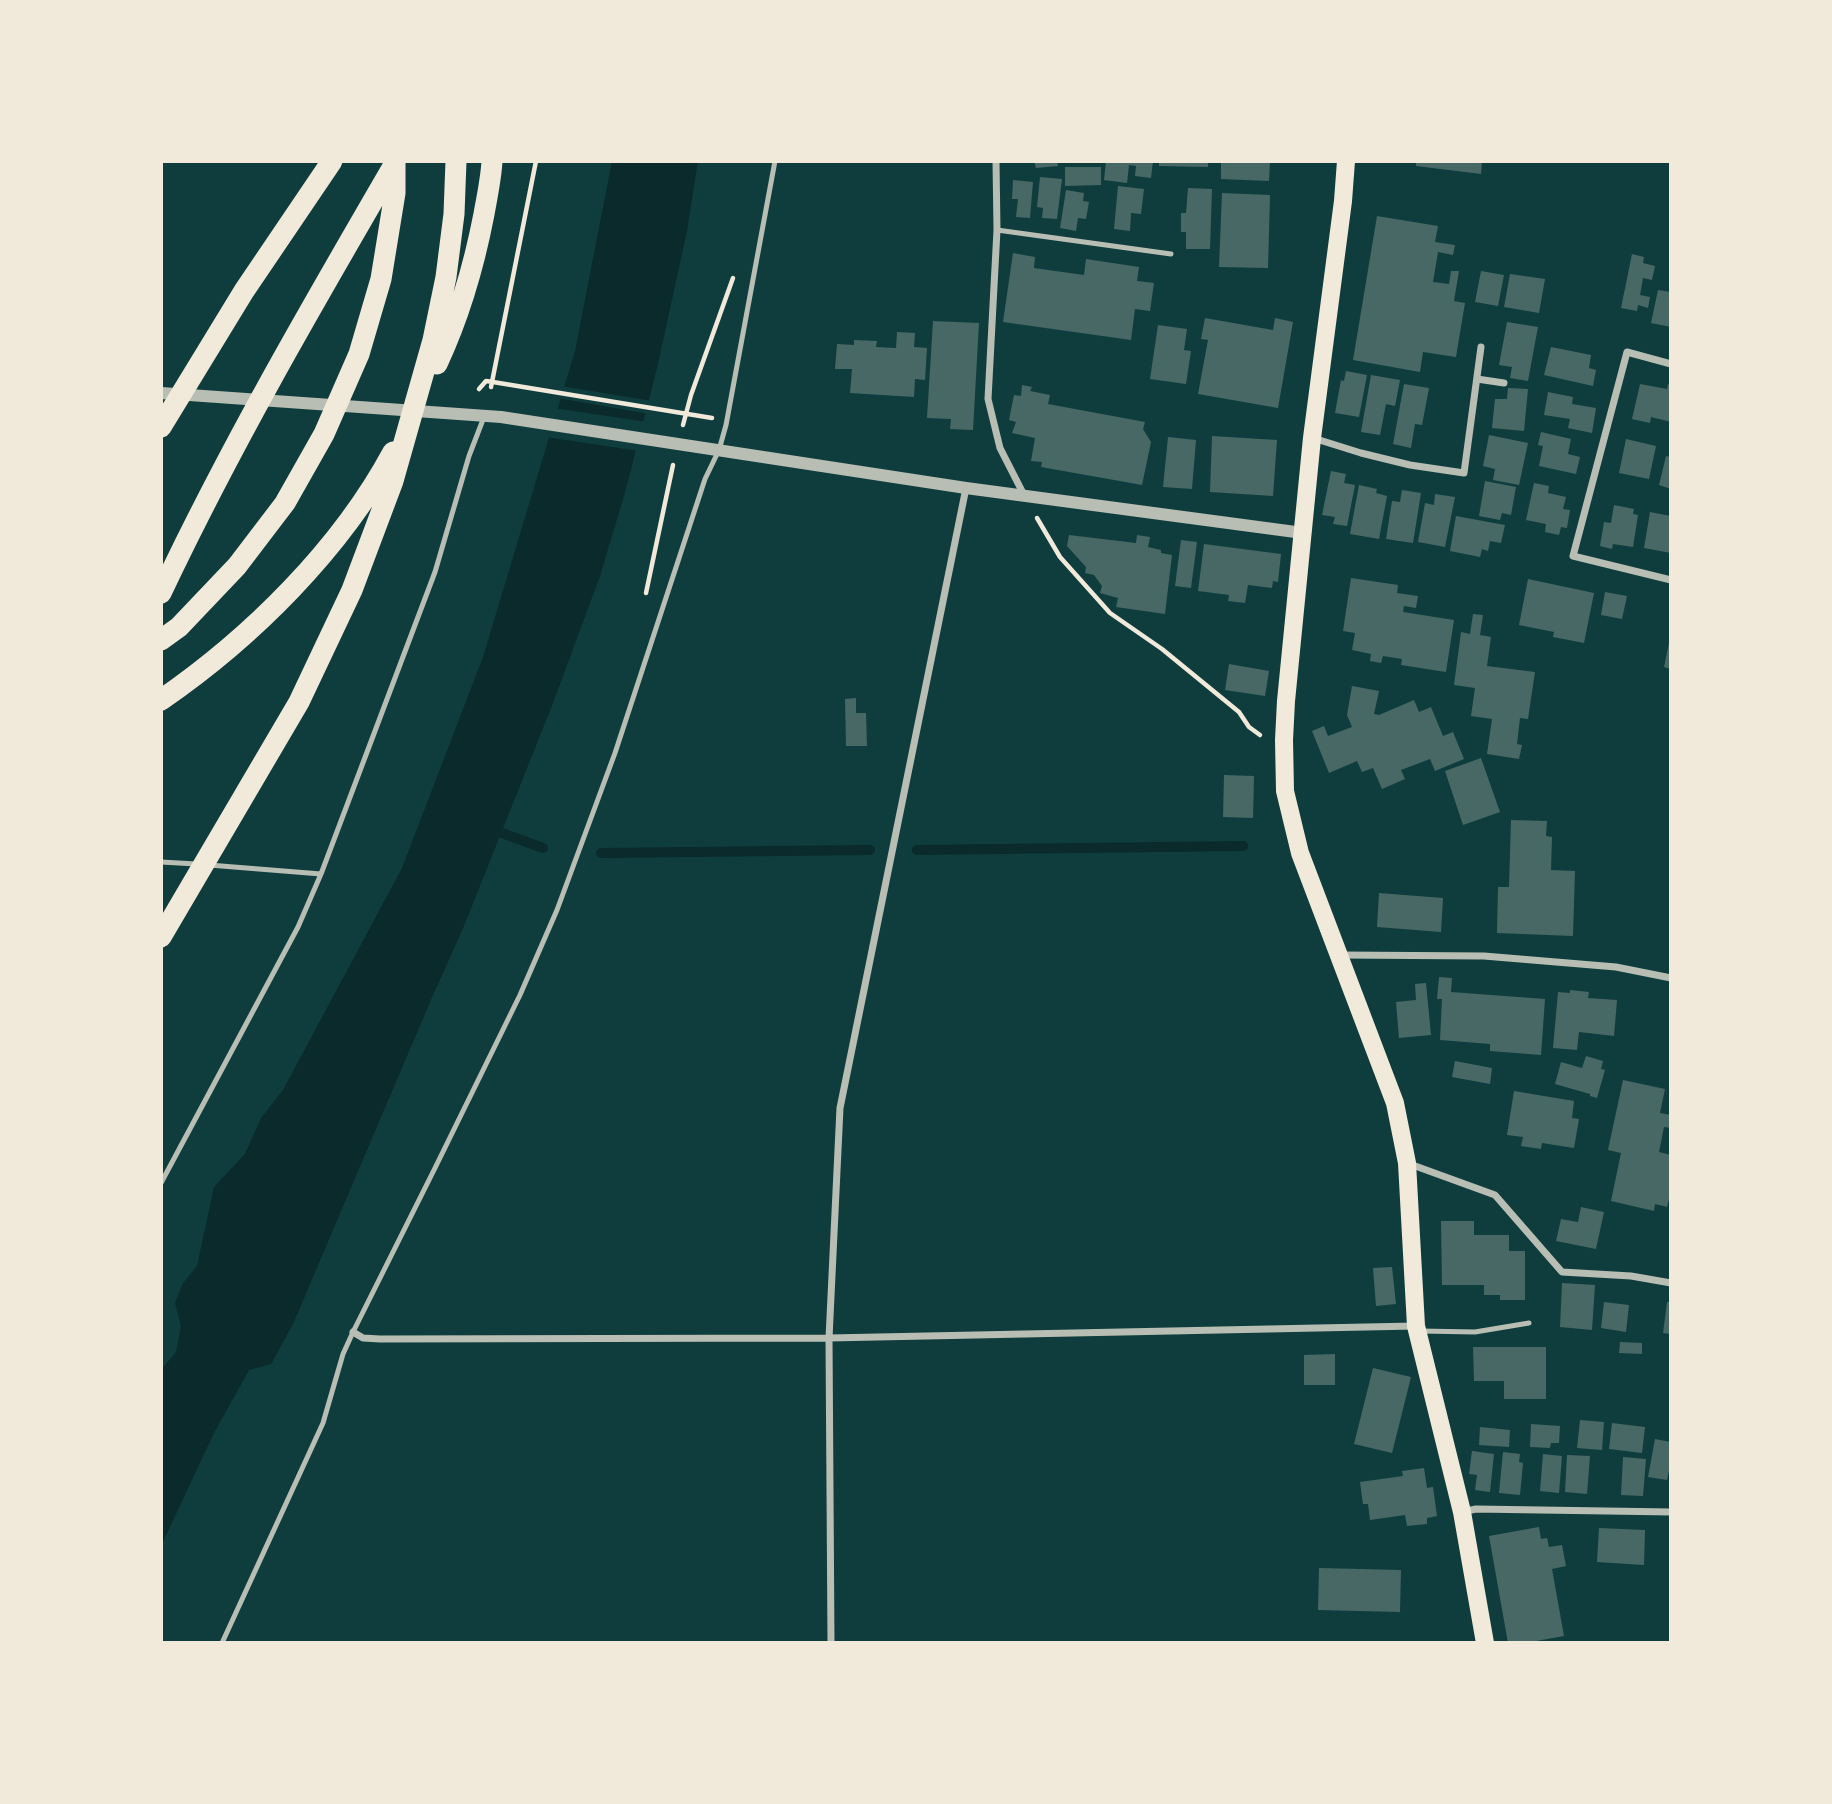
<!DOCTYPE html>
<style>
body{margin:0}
#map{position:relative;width:1832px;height:1804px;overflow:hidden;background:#0f3d3e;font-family:"Exo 2",sans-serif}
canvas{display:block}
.frame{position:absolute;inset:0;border:163px solid #f1e9da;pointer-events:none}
</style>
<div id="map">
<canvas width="1832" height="1804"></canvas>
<div class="frame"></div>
</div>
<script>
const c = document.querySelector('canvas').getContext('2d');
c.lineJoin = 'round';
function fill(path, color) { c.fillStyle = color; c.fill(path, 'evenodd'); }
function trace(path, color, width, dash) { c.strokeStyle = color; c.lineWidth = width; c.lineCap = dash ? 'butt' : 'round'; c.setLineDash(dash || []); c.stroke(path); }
fill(new Path2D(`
 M612,161H698L687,231L657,368L626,489L600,576L553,703L464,926L430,1002L293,1324L271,1364L249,1370L214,1433L161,1546V1370L176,1352L181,1326L175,1303L183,1283L197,1266L214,1187L245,1154L261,1118L283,1090L402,868L483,657L575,351Z`), '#0a2a2b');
fill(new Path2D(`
 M561,386L652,401L649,414L557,398Z
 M554,408L647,422L639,451L546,437Z`), '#0f3d3e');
trace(new Path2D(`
 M491,829L543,848
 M917,850L1243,846
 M601,853L870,850`), '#0a2a2b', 10);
fill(new Path2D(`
 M1034,161H1057L1058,166L1036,168Z
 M1106,161H1153L1151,178L1135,176L1136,166L1129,165L1127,183L1104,180Z
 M1159,161H1208V167L1159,166Z
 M1221,161H1270L1269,181L1221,179Z
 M1416,161H1482L1481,174L1416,166Z
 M1065,167H1101V185L1065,186Z
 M1040,177L1062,179L1057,219L1042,218L1043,208L1037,207Z
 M1013,180L1033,182L1030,218L1016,217L1018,199H1012Z
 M1118,186L1144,189L1141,214L1131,213L1130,231L1114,229Z
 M1188,188L1212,189L1210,249H1186V232H1181V213H1186Z
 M1066,190L1084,193L1083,201L1089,202L1086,219L1078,218L1076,231L1060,228Z
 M1222,193L1270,195L1268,268L1219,267Z
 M1377,216L1438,226L1435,242L1455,245L1453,255L1438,252L1433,282L1449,284L1451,271H1459L1454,301L1465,303L1456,357L1423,352L1420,372L1353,360Z
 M1013,253L1035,257L1034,268L1084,275L1086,259L1139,267L1137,281L1154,283L1150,311L1135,309L1131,340L1003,322Z
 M1632,254L1644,257L1643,263L1655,266L1652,280L1643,278L1640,295L1650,297L1648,308L1638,305L1637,311L1621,308Z
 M1481,271L1504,275L1498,306L1475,302Z
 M1510,274L1545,279L1539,313L1504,307Z
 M1658,290L1671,292V327L1651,323Z
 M1205,318L1273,330L1275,318L1293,322L1278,408L1198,394L1208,340L1201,339Z
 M933,321L979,323L973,430L950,429L951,419L927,418Z
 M1507,322L1538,327L1528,381L1510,378L1512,367L1499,365Z
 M1158,325L1187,329L1184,350L1191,351L1186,384L1150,379Z
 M897,332L915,333L914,347L927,348L925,380L915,379L914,397L850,393L852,369H835L837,344L854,345V340L877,341L876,347L896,348Z
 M1551,347L1591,355L1589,368L1596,370L1593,386L1544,375Z
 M1346,371L1367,375L1359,417L1335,413L1341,380L1344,381Z
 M1371,375L1400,380L1395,406L1386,404L1380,435L1361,432Z
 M1404,384L1429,388L1422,425L1415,424L1411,448L1393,444Z
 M1640,384L1667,389L1668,384L1671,385V422L1651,417L1650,423L1632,419Z
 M1022,385L1032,387L1030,391L1050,395L1048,404L1145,422L1143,429L1151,442L1142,485L1041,467L1042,462L1031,461L1035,438L1012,433L1016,422L1009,420L1014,395L1021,396Z
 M1508,388L1528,389L1524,431L1492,428L1495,399H1507Z
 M1548,392L1573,397L1572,404L1596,408L1592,433L1568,428L1570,419L1544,415Z
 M1541,432L1571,439L1568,454L1580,457L1576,474L1539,466L1543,446L1538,445Z
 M1489,435L1528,443L1519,485L1493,480L1495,469L1483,466Z
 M1212,436L1277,440L1273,496L1210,492Z
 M1168,437L1196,440L1192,489L1163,487Z
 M1626,439L1656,446L1649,479L1619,473Z
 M1666,456L1671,457V489L1659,485Z
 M1331,471L1346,474L1344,483L1355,485L1347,526L1333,524L1335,517L1322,515Z
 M1485,481L1516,487L1511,515L1502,513L1500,520L1479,516Z
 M1534,483L1549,486L1548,493L1566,497L1563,509L1570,510L1567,528L1561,527L1559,535L1545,532L1546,524L1526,520Z
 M1359,485L1377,489L1376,493L1387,496L1379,539L1350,534Z
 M1402,490L1421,493L1413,543L1386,539L1392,501L1400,502Z
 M1435,494L1455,497L1445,547L1418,542L1425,503L1434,505Z
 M1614,505L1634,509L1633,514L1638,515L1633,547L1613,544L1612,549L1600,546L1604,522L1611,523Z
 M1650,512L1671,516V553L1644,548Z
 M1456,516L1505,525L1501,543L1490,541L1488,551L1482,549L1480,557L1450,551Z
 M1069,535L1136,543L1137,535L1150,537L1148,547L1161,550V553L1172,555L1165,614L1116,607L1118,598L1100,593L1102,586L1094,575L1085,573L1086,567L1067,546Z
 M1181,540L1197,542L1191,588L1175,586Z
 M1204,544L1281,554L1278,582L1273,581L1272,588L1248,585L1245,603L1228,601L1229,595L1198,591Z
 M1351,578L1398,585L1397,593L1418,596L1416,608L1404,606L1403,612L1454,620L1446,672L1401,665L1402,659L1383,656L1381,663L1370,661L1371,654L1352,650L1355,633L1343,631Z
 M1528,579L1594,593L1584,643L1553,637L1554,632L1519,625Z
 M1605,592L1627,596L1622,619L1601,615Z
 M1473,614L1483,615L1480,635L1491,637L1487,666L1535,672L1528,719L1520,718L1517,744L1522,745L1519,759L1487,754L1492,719L1471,716L1475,688L1454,685L1461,632L1470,634Z
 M1670,638H1671V669L1664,667Z
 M1229,664L1269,671L1265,696L1225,690Z
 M1352,686L1379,691L1374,714L1379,715L1414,700L1419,712L1431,707L1443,736L1453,732L1464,759L1435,771L1430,759L1401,770L1405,779L1382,789L1373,768L1362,772L1357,761L1329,773L1312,731L1324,726L1328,736L1352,727L1347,715Z
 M856,698V713H866L867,746H846L845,699Z
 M1481,758L1500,812L1463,825L1445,771Z
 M1224,775L1254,776L1253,818L1223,817Z
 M1511,820L1547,821L1546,836L1552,837L1551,870L1575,871L1573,936L1497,933L1498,887H1509Z
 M1379,893L1443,898L1441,932L1377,927Z
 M1439,977L1452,978L1451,992L1545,999L1541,1055L1490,1051V1044L1440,1040L1442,999H1437Z
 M1426,983L1431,1035L1399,1038L1396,1002L1416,1000L1415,984Z
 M1570,990L1589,992L1588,998L1617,1000L1614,1036L1579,1032L1577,1050L1553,1048L1558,992L1570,993Z
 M1586,1056L1603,1061L1601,1069L1605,1070L1597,1098L1590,1096V1094L1555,1084L1561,1062L1582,1068Z
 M1455,1061L1492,1068L1490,1084L1452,1077Z
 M1623,1080L1665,1089L1660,1113L1671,1115V1128L1664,1127L1659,1152L1671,1155V1199H1669L1667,1207L1655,1204L1654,1211L1611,1201L1621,1153L1608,1150Z
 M1514,1091L1574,1101L1572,1118L1579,1119L1574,1148L1542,1143L1541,1149L1521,1146L1523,1137L1507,1135Z
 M1581,1207L1604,1212L1596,1249L1556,1241L1561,1219L1578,1222Z
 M1441,1221H1474V1235H1509V1251H1525V1300H1500V1295H1484V1285H1442Z
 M1392,1267L1396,1304L1376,1306L1373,1268Z
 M1562,1283L1595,1285L1592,1330L1560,1327Z
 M1604,1302L1629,1305L1626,1332L1601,1328Z
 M1667,1302H1671V1334L1663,1333Z
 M1620,1342L1642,1343V1354L1619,1353Z
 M1473,1347H1546V1399H1504V1381H1474Z
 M1335,1354V1385H1304V1355Z
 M1373,1368L1411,1377L1392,1453L1354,1444Z
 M1580,1420L1604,1422L1602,1450L1577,1448Z
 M1612,1423L1645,1427L1642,1453L1609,1449Z
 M1531,1424L1560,1426L1559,1443H1551L1550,1448L1530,1447Z
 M1480,1427L1510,1430L1509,1447L1479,1445Z
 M1655,1439L1671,1442V1461L1667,1480L1648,1477Z
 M1472,1451L1494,1454L1490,1492L1475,1490L1477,1475L1469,1474Z
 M1503,1452L1520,1454L1519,1462L1523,1463L1520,1495L1499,1493Z
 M1543,1454L1562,1456L1559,1493L1540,1491Z
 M1567,1455L1590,1456L1587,1494L1565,1492Z
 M1623,1457L1646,1459L1643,1496L1621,1495Z
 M1424,1468L1427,1488L1433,1487L1437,1516L1427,1518V1524L1407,1526L1405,1515L1370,1520L1368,1504H1363L1360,1482L1403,1476L1402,1471Z
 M1539,1527L1541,1539L1547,1538L1549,1547L1562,1545L1566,1566L1552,1569L1564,1636L1525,1643H1508L1489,1536Z
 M1599,1528L1645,1530L1644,1565L1597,1562Z
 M1319,1568L1401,1570L1400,1612L1318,1610Z`), '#486865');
trace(new Path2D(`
 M491,387L536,161
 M479,389L486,381L493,382L712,418
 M683,425L691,395L733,278
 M1037,518L1060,557L1110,613L1162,649L1239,712L1249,727L1260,735
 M646,593L673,465`), '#f1e9da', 4.5);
trace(new Path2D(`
 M997,230L1171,254
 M161,862L196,864
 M209,865L321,874
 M161,1183L298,927L321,874L435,572L469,456L484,417
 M1420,1331L1475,1332L1529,1323
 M222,1643L323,1423L343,1354L353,1332L435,1168L520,995L557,910L615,753L705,479L719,450L726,425L775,161`), '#b8beb3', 5);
trace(new Path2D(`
 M996,161L997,230L988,399L1000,448L1024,495
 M1671,364L1627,352L1573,556L1671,580
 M1477,379L1504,383
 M1313,438L1361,453L1410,465L1464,473L1481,347
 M1342,955L1484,956L1616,967L1671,978
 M1407,1163L1495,1195L1562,1272L1631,1276L1671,1283
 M353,1332L363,1338L380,1339L829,1338L1415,1326
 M1462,1512L1476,1509L1671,1512
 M831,1643L829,1338L840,1108L966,488`), '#b8beb3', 7);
trace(new Path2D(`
 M161,393L501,417L966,488L1303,533`), '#b8beb3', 12);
trace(new Path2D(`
 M1346,161L1343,201L1312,438L1286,701L1284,740L1285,791L1300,853L1395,1103L1407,1163L1416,1326L1462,1512L1485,1643`), '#f1e9da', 18);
trace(new Path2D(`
 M437,364C459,317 474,266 484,214C487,197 491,179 492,161
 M161,427L244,291L332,161
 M161,593C231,445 313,304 395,163
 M161,640L179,627L237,566L285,503L324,434L359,354L381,279L395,193V161
 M161,700C251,638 341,549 393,452
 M161,937L299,702L352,590L393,481L433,340L446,277L454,214L456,161`), '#f1e9da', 21);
</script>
